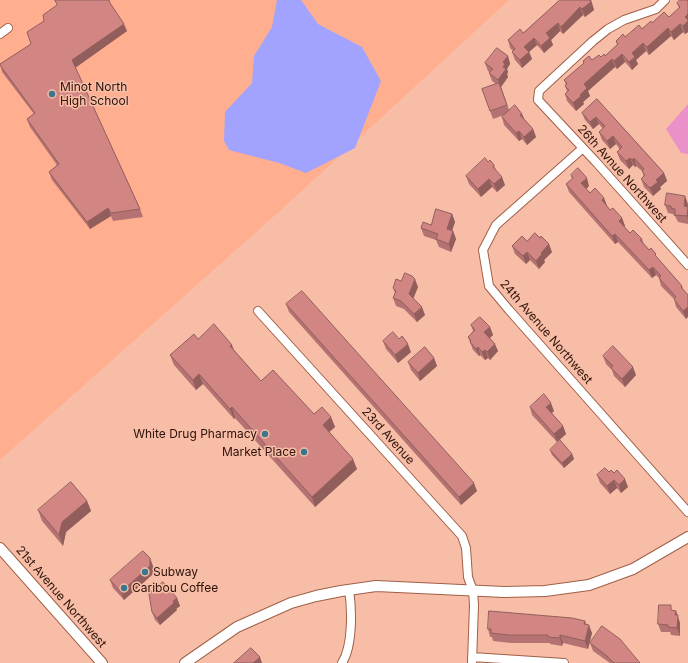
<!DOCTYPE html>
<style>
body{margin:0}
canvas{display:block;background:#f8bda7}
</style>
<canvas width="688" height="663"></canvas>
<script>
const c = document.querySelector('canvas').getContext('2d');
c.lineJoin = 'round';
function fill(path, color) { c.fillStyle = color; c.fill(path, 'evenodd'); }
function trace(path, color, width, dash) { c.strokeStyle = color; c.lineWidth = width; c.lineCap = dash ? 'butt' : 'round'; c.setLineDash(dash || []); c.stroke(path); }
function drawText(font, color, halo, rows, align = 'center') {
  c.font = font + ' Inter,sans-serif'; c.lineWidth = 3; c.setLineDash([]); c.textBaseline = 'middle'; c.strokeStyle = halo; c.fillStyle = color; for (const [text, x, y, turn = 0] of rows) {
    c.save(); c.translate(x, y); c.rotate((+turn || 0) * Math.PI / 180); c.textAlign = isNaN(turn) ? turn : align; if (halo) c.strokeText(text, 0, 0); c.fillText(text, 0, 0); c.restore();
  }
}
fill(new Path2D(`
 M0,0H509L281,210L0,460Z`), '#ffaf90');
fill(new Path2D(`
 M688,104V154L681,153L666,129Z`), '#ea91ca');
fill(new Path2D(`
 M277,0H301L318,24L362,47L381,81L355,148L306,173L279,163L229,150L224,141L225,112L252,83L254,56L272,27Z`), '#a1a3fe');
const minor = new Path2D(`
 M665,0L656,9L624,20L608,29L593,41L539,91L538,100L596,162L688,265
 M0,34L8,28
 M583,148L496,225L483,250L489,286L509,310L688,512
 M258,311L462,536L466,548L468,577L473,591L474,605L472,663
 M472,657L564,663
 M342,663C353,646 352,609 349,590`);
const tertiary = new Path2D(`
 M0,548L102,663
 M185,663L237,627L291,603L316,596L341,591L376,586L504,592L545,591L589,585L633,569L688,537`);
trace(minor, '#a05f46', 10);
trace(tertiary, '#a05f46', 12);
trace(minor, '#fff', 8);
trace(tertiary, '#fff', 10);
fill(new Path2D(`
 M560,0H591L594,10L585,17L583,15L563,34L560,31L551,40L553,45L544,53L537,45L529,52L532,59L522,68L515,60L512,52L513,51L510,48L508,40L523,33Z
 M680,0H688V32L685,34L683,32L674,40L671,36L649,55L646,51L636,60L638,64L632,70L625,62L617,69L615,67L588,91L590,96L583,102L584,104L576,111L567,101L565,94L567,91L565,86L566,85L564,80L584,63L583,61L592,60L605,56L617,45L616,41L642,29L652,23L669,17L679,8L677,3L680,1Z
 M110,3L127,31L75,68L140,209L143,217L113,221L111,216L90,229L52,180L49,172L57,165L30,127L27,119L34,114L2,72L0,64L31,44L44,21Z
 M508,56L510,64L507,69L508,72L507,74L508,77L501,87L509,110L522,114L525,120L533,129L536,137L527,145L522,139L519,141L504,125L502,117L504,115L493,119L482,89L496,84L492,81L489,73H490L488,71L485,63Z
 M597,99L664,173L667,181L660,187L661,189L653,196L644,187L641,179L644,177L642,171L636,166L635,167L633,165L629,169L620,160L617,152L620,150L616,144L610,149L602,140L599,132L603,129L599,124L593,129L585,120L582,113Z
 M488,162L494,165L496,170L505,185L497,192L492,187L481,197L469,184L466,176Z
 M571,175L589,186L586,189L590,193L604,198L607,206L610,210L622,218L625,226L624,227L630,233L642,239L644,244L658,259L682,286L683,289L686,319L676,307L674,299L661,286L659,278L656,275L652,278L618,242L615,244L569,192L566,184L572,179Z
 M665,205L688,207V224L678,222L675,216H674L673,214L668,213Z
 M452,214L455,222L452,230L453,231L456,239L451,252L439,247L436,240L424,236L421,228L431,225Z
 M527,241L552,252L544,260L545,262L539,269L530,260L526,264L515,254L512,246Z
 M418,287L413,298L425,315L417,322L404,309L396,306L393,298L395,293L393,288Z
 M286,304L477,491L461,505L289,312Z
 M471,325L490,327L493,335L490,338L498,351L490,360L488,358L485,360L480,355L479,356L473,350L468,337L473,331Z
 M198,339L235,351L261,381L314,414L331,417L335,427L329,432L357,469L315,507L235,418L234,419L203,384L196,390L174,365L170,355Z
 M383,341L411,352L398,363L386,349Z
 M603,356L636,375L625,387L614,376L612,370L606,364Z
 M434,358L437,366L420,381L411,370L408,362Z
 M530,407L554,411L552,413L563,426L566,434L557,442L532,415Z
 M550,450L572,454L574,459L564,468L552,455Z
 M609,472L628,487L621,493L617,488L610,494L600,483L597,475Z
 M87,501L91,511L66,532L63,546L42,521L38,510Z
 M153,566V574L124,600L113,588L110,580Z
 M177,598L180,606L176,609L177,610L160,625L155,620L152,612Z
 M673,610L676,611L680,623V636L671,635L670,632H661L658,624Z
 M585,621L587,625L592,633L588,649L563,643L562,646L550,644V643H511L493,641L492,637H490L488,629Z
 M590,643L640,663H610L593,651Z`), '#b47372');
fill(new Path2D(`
 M588,0H591L594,10L585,17L582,9Z
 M580,7L583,15L563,34L561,27Z
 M688,14V32L685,34L683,26L685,17Z
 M558,23L560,31L551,40L553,45L544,53L541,46L546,33Z
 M124,24L127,31L75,68L72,60Z
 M680,24L683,32L674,40L671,32Z
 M668,28L671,36L649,55L647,47Z
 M534,38L537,45L529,52L532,59L522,68L520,60L524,47Z
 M643,43L646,51L636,60L638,64L632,70L629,62L632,53Z
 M622,54L625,62L617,69L614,61Z
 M508,56L510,64L507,69L508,72L507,74L508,77L501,87L510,113L498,80L503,67V62Z
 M612,59L615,67L588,91L590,96L583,102L584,104L576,111L573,103L580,95L584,84Z
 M522,114L525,121L520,115Z
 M596,117L599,124L593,129L590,122Z
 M533,129L536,137L527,145L524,137Z
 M519,131L522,139L519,141L516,133Z
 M613,136L616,144L610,149L607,141Z
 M630,158L633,165L629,169L626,161Z
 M634,158L636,166L635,167L632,160Z
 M664,173L667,181L660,187L661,189L653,196L650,188L656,180Z
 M502,177L505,185L497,192L494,184Z
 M587,178L589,186L584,191L581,183Z
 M489,179L492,187L481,197L478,189Z
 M685,196L688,204L687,214L684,206Z
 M604,198L607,206L602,200Z
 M108,208L111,216L90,229L87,222Z
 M688,208V220L687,216Z
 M452,214L455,222L450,237L447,229Z
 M622,218L625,226L622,229L619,221Z
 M453,231L456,239L451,252L449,244Z
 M615,234L618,242L615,244L612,236Z
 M549,244L552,252L544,260L545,262L539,269L536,261L541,253Z
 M527,252L530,260L526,264L523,256Z
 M653,267L656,275L652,278L649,270Z
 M415,279L418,287L412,302L409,294Z
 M422,307L425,315L417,322L414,314Z
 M688,307V317L686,319L683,311Z
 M490,327L493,335L487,340L484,332Z
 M408,344L411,352L398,363L395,355Z
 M495,344L498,351L490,360L487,352Z
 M232,345L236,355L230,346Z
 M478,347L480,355L479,356L476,349Z
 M485,350L488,358L485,360L482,352Z
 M434,358L437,366L420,381L418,373Z
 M633,367L636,375L625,387L622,379Z
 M199,374L203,384L196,390L193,380Z
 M551,403L554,411L549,415L546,407Z
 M232,407L235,418L234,419L230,409Z
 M331,417L335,427L326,435L323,425Z
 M563,426L566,434L557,442L554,434Z
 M572,454L574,459L564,468L562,463Z
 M353,459L357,469L315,507L312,497Z
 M625,479L628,487L621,493L619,485Z
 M614,480L617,488L610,494L607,486Z
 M474,483L477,491L461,505L459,497Z
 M87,501L91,511L66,532L63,546L59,535L62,522Z
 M150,558L153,566V574L124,600L121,592Z
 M177,598L180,606L176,609L177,610L160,625L157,618Z
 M676,611L680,623V636L677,628L675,615Z
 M589,625L592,633L588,649L585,641Z
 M560,635L563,643L562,646L560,638Z
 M260,657L262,663H253Z`), '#925e5c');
const building = new Path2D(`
 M55,0H109L110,3L124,24L72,60L140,209L111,213L108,208L87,222L49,172L59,164L27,119L35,113L0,65V64L31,44L27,32L44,21L43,15L57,5Z
 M560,0H589L591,2L582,9L580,7L561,27L558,23L546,33L550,38L541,46L534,38L524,47L529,52L520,60L512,52L515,49L508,40L520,29L523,33Z
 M680,0H688V14L685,17L688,20V21L683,26L680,24L671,32L668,28L647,47L643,43L632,53L635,57L629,62L622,54L614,61L612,59L584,84L587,88L580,95L581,96L573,103L565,94L569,90L565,86L567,83L564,80L584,63L583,61L589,56L592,60L599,55L601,57L604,54L605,56L618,44L616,41L623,34L625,37L639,25L642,29L651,21L652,23L664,12L669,17L680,7L677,3Z
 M497,48L508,56L503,62L505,64L503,67L506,69L498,80L489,73L493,69L485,63Z
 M499,83L507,105L490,111L482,89Z
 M597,99L664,173L656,180L658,182L650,188L641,179L645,175L642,171L644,169L634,158L632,160L630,158L626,161L617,152L622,147L613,136L607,141L599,132L605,126L596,117L590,122L582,113Z
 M515,105L522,114L520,115L533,129L524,137L519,131L516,133L502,117Z
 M485,158L488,162L490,160L494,165L493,167L502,177L494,184L489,179L478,189L466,176Z
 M578,168L587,178L581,183L590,193L595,188L604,198L602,200L610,210L613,208L622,218L619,221L630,233L633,230L642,239L640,240L649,250L651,248L656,254L655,255L682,286L681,287L688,295V307L683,311L674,299L676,297L659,278L661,276L653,267L649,270L615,234L612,236L566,184L573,178L571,175Z
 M667,193L685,196L684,206L688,207L687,216L675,215V209L671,208V206L665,205Z
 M436,209L452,214L447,229L453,231L449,244L436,239L438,234L421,228L423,222L431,225Z
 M535,233L540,238L541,236L549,244L541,253L542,254L536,261L527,252L523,256L512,246L522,236L527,241Z
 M405,273L412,276L415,279L409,294L422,307L414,314L401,301L393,298L396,291L393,288L396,279L401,281Z
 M302,291L474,483L459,497L286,304Z
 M480,317L490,327L484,332L495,344L487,352L485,350L482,352L478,347L476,349L470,342L471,341L468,337L475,330L471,325Z
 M214,324L232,345L230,346L261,381L273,370L314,414L322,407L331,417L323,425L353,459L312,497L232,407L230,409L199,374L193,380L170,355L194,334L198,339Z
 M393,332L399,339L402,336L408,344L395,355L383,341Z
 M613,346L633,367L622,379L611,368L613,366L603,356Z
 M425,347L434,358L418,373L408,362Z
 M544,394L551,403L546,407L563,426L554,434L530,407Z
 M560,440L572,454L562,463L550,450Z
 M605,468L609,472L611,470L614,473L617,470L625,479L619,485L614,480L607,486L597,475Z
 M71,482L87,501L62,522L59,535L38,510Z
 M143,551L150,558V566L121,592L110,580Z
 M163,582L177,598L173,601L174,603L157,618L152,612L149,594Z
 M659,605H671V610L676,611L675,615H678L677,628L668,627V625L658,624Z
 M489,611L572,618L585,621L584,624L589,625L585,641L560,635V638L548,637V635H508L491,633V629H488Z
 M602,626L620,639L640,663H614L607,656L590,643Z
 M251,648L260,657L253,663H234Z`);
fill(building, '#d18684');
trace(building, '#925e5c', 1);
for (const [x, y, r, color] of [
 [52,94,4,"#39788c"],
 [265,434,4,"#39788c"],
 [304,452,4,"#39788c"],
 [145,572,4,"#39788c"],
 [124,588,4,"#39788c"]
]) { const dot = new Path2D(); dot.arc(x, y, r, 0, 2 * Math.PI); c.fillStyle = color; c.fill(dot); trace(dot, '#f8bda7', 1.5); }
drawText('12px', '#2c1208', '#f8bda7', [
 ["Minot North",60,87],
 ["High School",60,101],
 ["White Drug Pharmacy",257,434,"right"],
 ["Market Place",296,452,"right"],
 ["Subway",153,572],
 ["Caribou Coffee",132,588]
], 'left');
drawText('12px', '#2c1208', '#f8bda7', [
 ["26th Avnue Northwest",622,174,48],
 ["24th Avenue Northwest",546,332,49],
 ["23rd Avenue",388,436,48],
 ["21st Avenue Northwest",61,597,49]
]);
</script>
